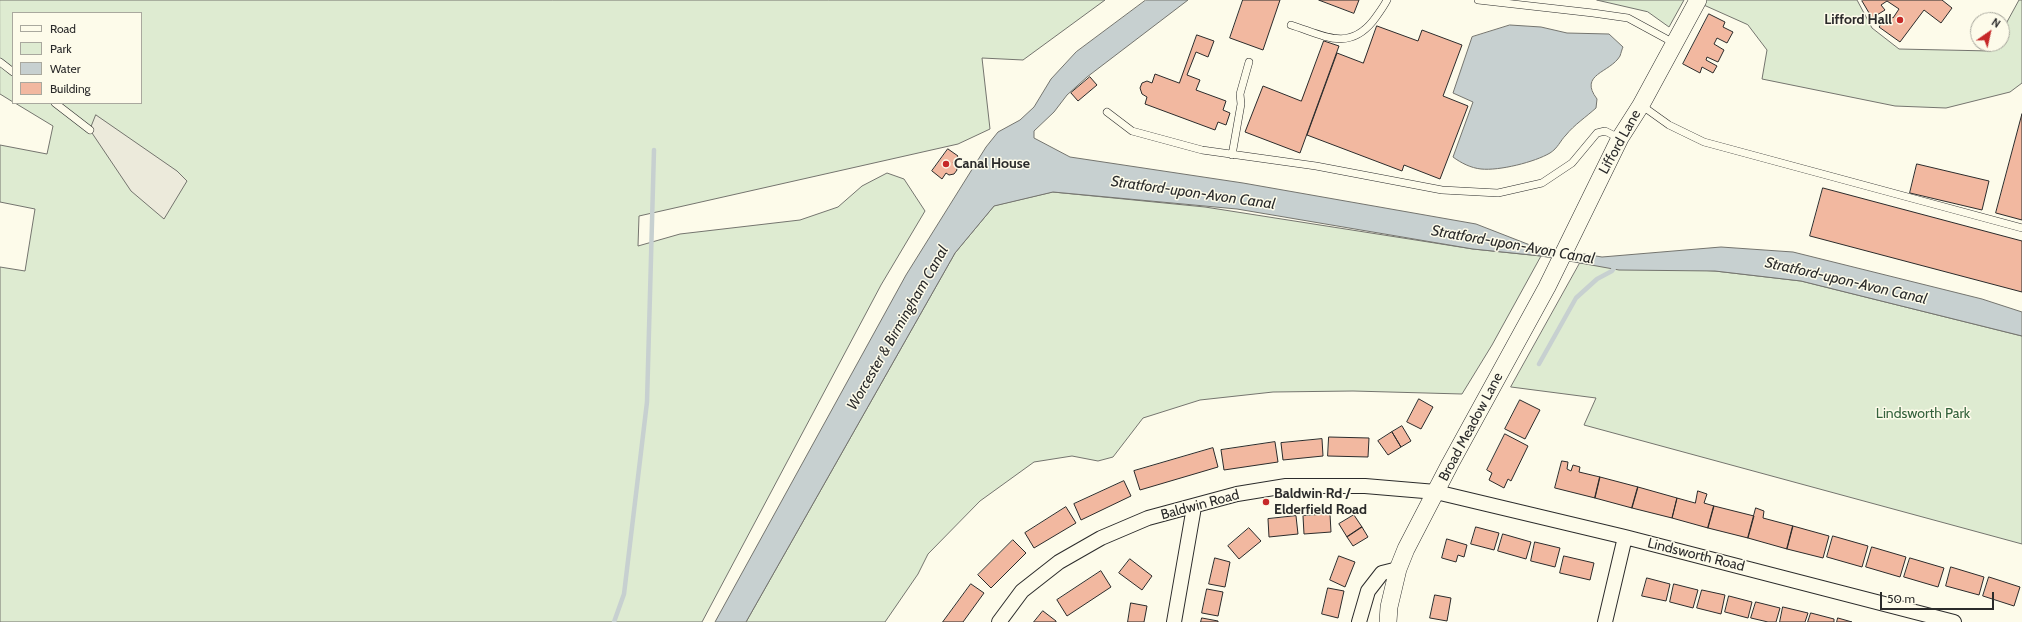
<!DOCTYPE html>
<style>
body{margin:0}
#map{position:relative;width:2022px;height:622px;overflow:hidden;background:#fdfbea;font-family:Cabin,sans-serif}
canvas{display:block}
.legend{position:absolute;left:12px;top:12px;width:130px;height:92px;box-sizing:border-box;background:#fdfbea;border:1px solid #a9a89e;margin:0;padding:5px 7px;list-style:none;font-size:12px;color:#2b2b2b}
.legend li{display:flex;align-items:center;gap:8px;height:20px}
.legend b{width:20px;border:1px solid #a9a89e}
.north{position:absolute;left:1970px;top:12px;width:40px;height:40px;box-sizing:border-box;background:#fdfbea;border:1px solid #a9a89e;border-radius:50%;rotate:34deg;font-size:11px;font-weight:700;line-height:16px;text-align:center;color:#2b2b2b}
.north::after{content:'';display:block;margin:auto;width:14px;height:18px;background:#c62828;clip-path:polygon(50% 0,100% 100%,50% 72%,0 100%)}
.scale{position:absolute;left:1880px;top:592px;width:114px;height:18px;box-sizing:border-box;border:2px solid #2b2b2b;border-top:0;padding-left:5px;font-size:12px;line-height:14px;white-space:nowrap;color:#2b2b2b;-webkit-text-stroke:3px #fdfbea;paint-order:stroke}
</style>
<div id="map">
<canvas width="2022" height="622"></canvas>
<ul class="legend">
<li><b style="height:5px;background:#fdfbea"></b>Road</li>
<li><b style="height:11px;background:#deebd1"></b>Park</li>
<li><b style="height:11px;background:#c7d0d0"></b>Water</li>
<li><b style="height:11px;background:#f2b8a0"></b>Building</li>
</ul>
<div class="north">N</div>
<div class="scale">50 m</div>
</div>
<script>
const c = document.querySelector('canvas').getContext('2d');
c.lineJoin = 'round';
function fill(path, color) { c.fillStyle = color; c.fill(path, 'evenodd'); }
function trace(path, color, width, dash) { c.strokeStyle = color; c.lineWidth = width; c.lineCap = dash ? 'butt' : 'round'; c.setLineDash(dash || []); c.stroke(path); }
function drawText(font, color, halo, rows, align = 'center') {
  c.font = font + ' Cabin,sans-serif'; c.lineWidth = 3; c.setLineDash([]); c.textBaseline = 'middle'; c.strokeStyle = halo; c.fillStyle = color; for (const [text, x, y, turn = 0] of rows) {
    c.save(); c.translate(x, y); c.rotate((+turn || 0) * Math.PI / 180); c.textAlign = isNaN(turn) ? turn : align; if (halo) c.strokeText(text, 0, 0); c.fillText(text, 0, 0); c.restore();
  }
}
const green = new Path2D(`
 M0,0H1105L1023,60L982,58L990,129L958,144L639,216L638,246L680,234L800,220L838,207L862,186L887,173L904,179L925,211L881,285L702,622H0V267L25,271L35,209L0,202V145L47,154L53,126L15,103H141V13H13V102L0,94Z
 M1597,0H1684L1669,27L1648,12Z
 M1693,0H1857L1872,28L1899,49L1991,51L1995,44H2002V31L2019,0H2022V83L2010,92L1946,108L1895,106L1762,79L1767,50L1748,25Z
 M1053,192L1205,207L1473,249L1541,256L1492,345L1462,394L1353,391L1273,392L1200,400L1143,418L1113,457L1098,461L1072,456L1034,462L980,501L928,554L918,574L885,622H746L955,253L994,206Z
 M1580,263L1715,271L1801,281L2022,336V544L1584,425L1596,398L1511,387Z`);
fill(green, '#deebd1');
trace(green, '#74746e', 1);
const parking = new Path2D(`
 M96,115L177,171L187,181L164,219L131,191L90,130Z`);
fill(parking, '#eceadb');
trace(parking, '#74746e', 1);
const water = new Path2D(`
 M1146,0H1188L1087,77L1067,95L1054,112L1034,131V138L1070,157L1243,183L1476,224L1530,245L1602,257L1721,247L1793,252L1982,299L2022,312V336L1801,281L1715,271L1619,270L1541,256L1473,249L1237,209L1053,192L994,206L955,253L746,622H715L906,275L986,147L998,132L1020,120L1034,107L1051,79L1076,52Z
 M1510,25L1541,27L1567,33L1609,34L1623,47C1622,49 1621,53 1620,56C1610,73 1578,74 1597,99L1596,108C1586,117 1574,125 1566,135C1560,141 1558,148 1550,153C1535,162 1499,171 1481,169C1471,168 1461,163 1453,157L1473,102L1453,93L1472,37Z`);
fill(water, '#c7d0d0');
trace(water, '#74746e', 1);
trace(new Path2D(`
 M1539,364L1576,298L1597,279L1612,271L1617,264
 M614,622L624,594L647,402L654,150`), '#c7d0d0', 4.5);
const building = new Path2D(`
 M1243,0H1280L1263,50L1230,38Z
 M1319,0H1359L1354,13Z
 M1863,0H1942L1952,8L1941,23L1924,10L1900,42L1879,27L1888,15L1893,18L1899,9L1887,1L1881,5L1885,10L1872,18L1862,1Z
 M1709,14L1725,22L1723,27L1733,32L1727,43L1717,38L1714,44L1724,50L1718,62L1707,57L1706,60L1717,66L1713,73L1702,67L1700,73L1683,64Z
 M1377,26L1418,41L1422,30L1462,45L1443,96L1468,106L1440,179L1404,165L1402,171L1307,135L1337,53L1363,63Z
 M1197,35L1214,41L1208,57L1196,52L1187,75L1200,80L1196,90L1226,101L1223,110L1230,113L1226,125L1218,122L1215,130L1145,104L1147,97L1142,94L1140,88L1142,83L1147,81L1152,83L1155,74L1179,83Z
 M1324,41L1339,46L1300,153L1245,132L1263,86L1301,101Z
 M1090,77L1097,85L1078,101L1071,93Z
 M2022,114V220L1996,213Z
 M948,149L958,156L953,163L956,166L957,170L954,174L949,175L946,173L942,179L932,171Z
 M1917,164L1989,181L1982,210L1910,193Z
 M1823,188L2022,241V292L1810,236Z
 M1419,399L1433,407L1421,429L1407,422Z
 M1520,400L1540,410L1525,439L1505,429Z
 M1402,426L1411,441L1401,447L1392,432Z
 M1392,432L1401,447L1388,455L1378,441Z
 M1505,434L1528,446L1511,481L1508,479L1504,488L1489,480L1492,473L1487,470Z
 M1329,437L1369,438L1368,457L1328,456Z
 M1322,439L1323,456L1283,460L1281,443Z
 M1275,442L1278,462L1224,470L1221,450Z
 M1213,448L1218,467L1140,490L1134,471Z
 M1562,461L1568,462L1567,469L1571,471L1573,465L1580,467L1579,472L1600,477L1595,498L1555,488Z
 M1600,477L1638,487L1632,508L1595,498Z
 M1124,481L1131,496L1081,520L1074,504Z
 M1638,487L1677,498L1672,518L1632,508Z
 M1698,491L1707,494L1704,503L1714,506L1708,528L1672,518L1677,498L1695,503Z
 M1714,506L1754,516L1748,538L1708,528Z
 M1066,507L1076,523L1034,548L1025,533Z
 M1756,508L1764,511L1763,518L1793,526L1787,549L1748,538Z
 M1330,514L1331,532L1304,534L1303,516Z
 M1354,515L1362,527L1347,537L1339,524Z
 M1296,516L1298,534L1269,537L1268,519Z
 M1793,526L1829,536L1823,558L1787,549Z
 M1362,527L1368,537L1353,546L1347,537Z
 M1476,527L1499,533L1494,550L1471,544Z
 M1249,528L1261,541L1239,559L1228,546Z
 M1503,534L1531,542L1526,559L1498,551Z
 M1833,536L1868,546L1862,567L1827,557Z
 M1447,539L1467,545L1464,557L1458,555L1456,562L1442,558Z
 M1013,540L1026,553L991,588L978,575Z
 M1535,542L1560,548L1555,567L1531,561Z
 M1872,547L1906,557L1900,577L1866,567Z
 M1339,556L1355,562L1345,587L1330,580Z
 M1564,556L1594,563L1590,580L1560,573Z
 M1215,558L1230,562L1225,587L1209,584Z
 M1910,558L1944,568L1938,587L1904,577Z
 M1130,559L1152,576L1142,590L1119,573Z
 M1951,567L1984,577L1979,595L1946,586Z
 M1101,571L1111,587L1067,616L1057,600Z
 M1989,577L2020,587L2014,606L1983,596Z
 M1647,578L1670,584L1666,601L1642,596Z
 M971,584L984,593L963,622H943Z
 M1674,584L1698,590L1693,608L1670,602Z
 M1328,588L1344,591L1338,618L1322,614Z
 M1207,589L1223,592L1218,616L1202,613Z
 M1702,590L1725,595L1721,614L1697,608Z
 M1435,595L1451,598L1447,621L1430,618Z
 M1729,596L1752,602L1748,618L1725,612Z
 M1756,602L1780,608L1776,622H1768L1751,618Z
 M1131,603L1147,606L1144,622H1128Z
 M1783,607L1808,613L1805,622H1780Z
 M1043,611L1056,621V622H1034Z
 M1811,613L1834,619V622H1808Z
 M1202,618L1218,621V622H1201Z
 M1838,618L1852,622H1837Z`);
fill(building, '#f2b8a0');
trace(building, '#2b2b2b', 1);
const service = new Path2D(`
 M1478,0L1593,13L1628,18L1674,43
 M1291,25C1323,35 1348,52 1373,21C1378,14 1383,8 1387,0
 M0,62L13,72
 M55,103L90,130
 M1641,105L1669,125L1704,142L2022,228
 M1107,112L1132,131L1202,150L1316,166L1442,190L1498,193L1542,183L1572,163L1597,133L1605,131L1619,138
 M1232,155L1241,104L1240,94L1249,62`);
const minor = new Path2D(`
 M999,622L1022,591L1059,562L1101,538L1148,518L1237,494L1286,486H1365L1436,492L1625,537L1954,622
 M1174,622L1194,507
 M1359,622L1368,591L1382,573L1398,569
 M1605,622L1625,537`);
const tertiary = new Path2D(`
 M1388,622L1389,607L1398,569L1406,549L1450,464L1547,287L1620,138L1641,105L1698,0`);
trace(service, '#2b2b2b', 8);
trace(minor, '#2b2b2b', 16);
trace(tertiary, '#2b2b2b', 18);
trace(service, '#fdfbea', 7);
trace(minor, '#fdfbea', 14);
trace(tertiary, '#fdfbea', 17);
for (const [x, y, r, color] of [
 [1900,20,4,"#c62828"],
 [946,164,4,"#c62828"],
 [1266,502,4,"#c62828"]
]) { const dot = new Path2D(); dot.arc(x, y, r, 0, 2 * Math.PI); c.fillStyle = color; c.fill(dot); trace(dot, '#fdfbea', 1.5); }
drawText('bold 14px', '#2b2b2b', '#fdfbea', [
 ["Lifford Hall",1892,20,"right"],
 ["Canal House",954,164],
 ["Baldwin Rd /",1274,494],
 ["Elderfield Road",1274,510]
], 'left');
drawText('14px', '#2b2b2b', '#fdfbea', [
 ["Lifford Lane",1620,142,-61],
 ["Broad Meadow Lane",1471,427,-62],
 ["Baldwin Road",1200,505,-15],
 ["Lindsworth Road",1696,555,14]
]);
drawText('14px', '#34623c', '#fdfbea', [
 ["Lindsworth Park",1923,414]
]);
drawText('italic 15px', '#2b2b2b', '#fdfbea', [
 ["Stratford-upon-Avon Canal",1193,193,8],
 ["Stratford-upon-Avon Canal",1513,245,10],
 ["Stratford-upon-Avon Canal",1846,281,13],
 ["Worcester & Birmingham Canal",898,328,-60]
]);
</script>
